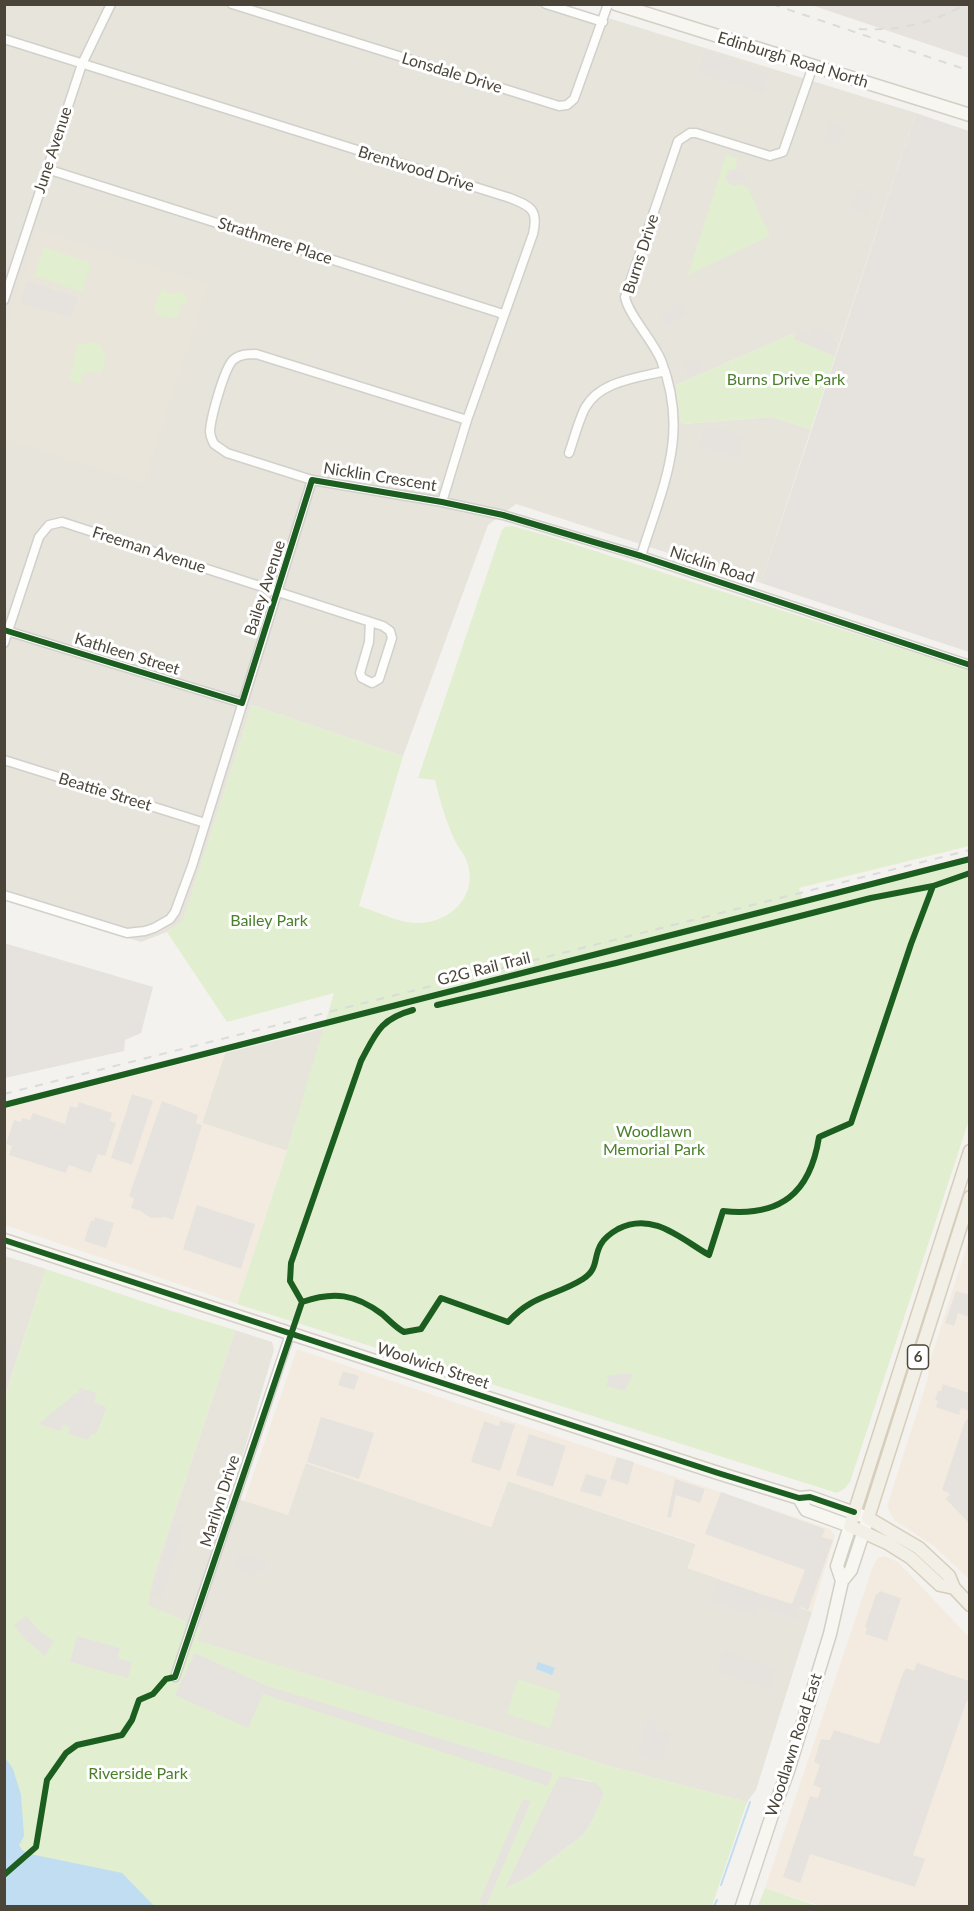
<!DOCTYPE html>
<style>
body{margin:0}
#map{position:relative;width:974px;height:1911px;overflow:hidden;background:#f4f2ee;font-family:Lato,sans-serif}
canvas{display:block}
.frame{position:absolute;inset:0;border:6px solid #4b4439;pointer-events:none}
</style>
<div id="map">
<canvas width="974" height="1911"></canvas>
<div class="frame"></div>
</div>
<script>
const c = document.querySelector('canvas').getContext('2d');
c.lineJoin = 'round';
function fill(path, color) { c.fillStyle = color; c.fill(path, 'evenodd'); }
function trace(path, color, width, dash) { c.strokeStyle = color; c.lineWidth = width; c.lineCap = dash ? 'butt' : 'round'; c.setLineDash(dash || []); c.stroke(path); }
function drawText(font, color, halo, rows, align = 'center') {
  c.font = font + ' Lato,sans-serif'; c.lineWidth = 6; c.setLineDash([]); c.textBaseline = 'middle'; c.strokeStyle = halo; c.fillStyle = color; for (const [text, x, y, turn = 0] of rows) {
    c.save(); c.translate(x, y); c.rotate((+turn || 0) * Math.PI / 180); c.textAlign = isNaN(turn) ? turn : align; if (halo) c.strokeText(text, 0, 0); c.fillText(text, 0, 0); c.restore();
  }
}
fill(new Path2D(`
 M4,5H566L916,113L835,357L793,339L795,333L676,385L681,424L771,417L811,429L761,583L516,504L488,525L403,756L252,705L183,921L167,932L141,942L5,900Z
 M325,1028L287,1151L202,1123L225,1053Z
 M5,1256L46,1269L5,1398Z
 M235,1330L272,1342L274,1350L231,1495L244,1501L306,1463L491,1527L508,1481L696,1544L688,1568L812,1612L756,1790L747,1802L616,1768L197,1641L201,1628L147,1605L153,1577Z`), '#e7e4dc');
fill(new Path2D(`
 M225,1053L202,1123L287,1151L237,1304L5,1225V1108Z
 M969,1239V1579L934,1546L894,1520L887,1506L928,1378L929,1364Z
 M297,1349L830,1529L835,1536L812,1612L688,1568L696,1543L508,1481L491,1527L306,1463L288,1515L244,1501Z
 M884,1556L898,1562L969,1637V1906H821L765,1888L874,1563L878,1558Z`), '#f3ebdf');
fill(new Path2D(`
 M811,5H969V58Z
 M916,113L969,131V652L761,583Z
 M4,943L153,987L141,1033L125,1040L124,1051L5,1078Z
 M559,1775L596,1783L602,1787L604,1795L591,1823L583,1835L528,1877L504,1889Z`), '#e6e2de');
fill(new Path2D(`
 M37,230L208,284L144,483L5,439V331Z`), '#eae5da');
fill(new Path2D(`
 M726,155L738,158L735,169L729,170L725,179L730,184L737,186L740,184L748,188L770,236L688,275Z
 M44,247L91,263L82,292L34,276Z
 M162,289L173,294L181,291L187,297L186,304H182L178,318C168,317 158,319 154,308Z
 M795,333L794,339L835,357L811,429L771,417L681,424L676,385Z
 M93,342L100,344L106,356L102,372L82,373L81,384L69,380L77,345Z
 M512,526L548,536L969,670V846L799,888L804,904L969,861V1120L850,1482L844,1489L837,1493L237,1304L287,1151L334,993L227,1022L167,932L183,920L252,705L403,756L359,906C375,911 391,919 407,922C442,929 478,901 468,865C466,856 459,849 455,841C446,821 440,801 435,780L418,778L502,530L505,527Z
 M46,1269L153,1305L235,1330L153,1577L148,1605L201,1628L198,1641L616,1768L747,1802L712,1906H5V1399ZM559,1776C575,1779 599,1777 604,1795L591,1823L583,1835L528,1877L505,1888Z
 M518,1679L561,1693L550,1728L507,1714Z
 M765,1888L817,1906H758Z`), '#e1eecf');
fill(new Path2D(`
 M705,50L770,73L764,93L698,73Z
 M829,122L844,127L840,142L836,141L834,147L822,143Z
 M729,170L747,174L745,183L726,179Z
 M859,189L873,193L867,214L851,209Z
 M27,281L78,297L71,318L20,303Z
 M679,303L686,312L668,327L661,317Z
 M813,324L836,335L834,341L837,343L833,355L795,339L799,330L809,334Z
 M697,357L703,370L689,376L683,363Z
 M706,425L745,436L738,458L699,447Z
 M831,452L946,493L944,499L952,503L947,519L968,527L940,604L811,557L807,568L794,563L796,556L783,552L816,460L826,464Z
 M5,945L23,951L17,965L5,961Z
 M132,1094L153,1101L132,1165L111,1158Z
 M162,1101L198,1115L196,1123L202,1125L173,1220L165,1217L151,1218L140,1211L131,1208L134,1199L129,1196Z
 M79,1102L112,1113L110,1121L116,1123L105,1156L98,1154L91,1173L69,1165L66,1173L9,1155L12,1146L6,1144L14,1120L21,1122L22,1118L30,1120L33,1113L65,1124L70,1106L77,1108Z
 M197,1205L255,1224L241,1269L183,1249Z
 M95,1217L114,1223L106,1248L84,1241L91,1220L94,1221Z
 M956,1291L969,1295L968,1313L969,1317L958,1313L954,1326L945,1323Z
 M5,1340L19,1345L5,1388L4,1340Z
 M343,1371L359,1376L354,1390L338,1385Z
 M619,1374H633L625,1391L606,1386L609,1378L606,1376Z
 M943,1384L969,1393V1411L961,1408L959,1415L936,1407L938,1401L935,1400L938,1391H941Z
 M80,1388L96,1393L94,1402L106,1407L96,1435L91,1434L88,1440L68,1434L70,1427L64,1425L60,1431L38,1424L67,1401L75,1393L78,1394Z
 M321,1417L374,1433L359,1479L307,1462Z
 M969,1418V1523L946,1499L950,1494L942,1490L965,1421Z
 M484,1421L499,1426L500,1421L515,1425L500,1471L471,1462Z
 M529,1434L566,1446L553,1487L516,1475Z
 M617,1457L634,1462L628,1485L610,1479Z
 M586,1474L607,1480L601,1497L580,1491Z
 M675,1479L705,1489L700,1503L676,1495L671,1518L667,1517Z
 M721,1492L825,1529L822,1537L833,1540L808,1610L800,1607L796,1620L759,1607L756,1617L711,1602L714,1586H716L718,1580L792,1604L805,1570L705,1534Z
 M175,1520L185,1524L162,1597L152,1594Z
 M239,1553L267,1562L264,1571L257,1569L255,1576L238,1570L239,1568L234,1567Z
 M880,1591L901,1598L887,1641L865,1634L867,1628L865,1627L876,1594H878Z
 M26,1616L40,1631L54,1641L45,1656L25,1639L14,1625Z
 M77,1636L120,1648L118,1656L120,1659L132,1662L128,1678L70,1662Z
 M724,1650L776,1668L770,1690L717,1672Z
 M195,1653L267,1686L553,1773L548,1786L263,1694L248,1728L175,1695Z
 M917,1663L969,1681L970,1701L967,1700L913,1855L925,1859L915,1887L810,1854L800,1883L783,1877L810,1796L818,1798L821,1788L813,1785L820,1765L814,1762L821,1739L830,1740L834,1730L879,1744L901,1678L906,1668L914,1671Z
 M649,1717L656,1720L654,1728L670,1733L661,1762L637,1754Z
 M523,1799L531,1801L486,1906H482L480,1900Z`), '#e6e3df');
fill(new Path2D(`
 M538,1662L555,1668L552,1675L536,1669Z
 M4,1756L13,1769L21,1795L24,1836L19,1845L22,1850L30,1854L122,1873L154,1906H5Z`), '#c0ddf1');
trace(new Path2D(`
 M721,1885L750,1802
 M714,1906L717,1900`), '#c0ddf1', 2);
const street = new Path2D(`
 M232,4L559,106L567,105L574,99L608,4
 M546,4L603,22
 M4,39L510,198C530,206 539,209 533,234L467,420L442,502
 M47,169L503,314
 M4,300L82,64L111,4
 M467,420L256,354C248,354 240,354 233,360C224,369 211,417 210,431C210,436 212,440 214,444L227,453L312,480L442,502L503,515L641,556L970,665
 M569,453C574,439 578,422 585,408C600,381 637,378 665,371
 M641,556C663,485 690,434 661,360C652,339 629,316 625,297L678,141L690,133H696L770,156L783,152L813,66
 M4,630L242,703
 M4,643L39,537L49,525L62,522L383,626L390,631L392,638L379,679L372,683L362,678L360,673L369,642L370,622
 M4,760L205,823
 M4,895L127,933L145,931L154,928L170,919L175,912L192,866L312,480
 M175,1677L290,1334`);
const secondary = new Path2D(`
 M616,4L970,115
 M4,1240L718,1473L799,1498L810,1497L868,1518L851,1570L842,1581L830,1634L788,1771L776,1803L742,1906
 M799,1498L806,1510L850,1526L837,1566L842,1581`);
const primary = new Path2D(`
 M970,1197L868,1518L919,1548L949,1576L954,1588L970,1605
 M954,1588L940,1585L911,1558L887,1543L850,1526L970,1151`);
trace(street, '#d2d0cb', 11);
trace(secondary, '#d3cfc5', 15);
trace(primary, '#d6cebb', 15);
trace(street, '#fdfdfc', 8);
trace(secondary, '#f7f6f1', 12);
trace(primary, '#f2efe6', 12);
trace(new Path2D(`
 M772,4L970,71
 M859,29C897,31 932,24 965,4
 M4,1094L970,850`), '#dbdbda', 2, [8, 8]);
trace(new Path2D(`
 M4,630L242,703L312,480L442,502L503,515L641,556L970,665
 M437,1005L616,963L871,898L933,886L970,873
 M4,1105L970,859
 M4,1240L718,1473L799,1498L810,1497L854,1512
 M302,1302C334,1291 355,1294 382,1314C389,1320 396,1328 404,1332L421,1329L441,1298L508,1322C533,1294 554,1297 583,1279C599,1269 593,1257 601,1244C605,1237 611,1233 618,1229C653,1211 681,1239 709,1255L723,1211C780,1217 810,1194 819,1137L851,1123L911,944L933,886
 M302,1302L290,1281L291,1263L361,1061C376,1033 380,1019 413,1010
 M4,1875L36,1847L47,1780L66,1753L77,1745L122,1735L132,1720L139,1700L153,1694L166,1679L175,1677L302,1302`), '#1b5e20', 6);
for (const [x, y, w] of [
 [918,1357,21]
]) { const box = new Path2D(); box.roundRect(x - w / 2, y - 12, w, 24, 4.5); c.fillStyle = '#fff'; c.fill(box); trace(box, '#4b4439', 1.5); }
drawText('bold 15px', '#4b4439', null, [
 ["6",918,1357]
]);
drawText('16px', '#4b4439', '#fff', [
 ["Edinburgh Road North",793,60,17],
 ["Lonsdale Drive",452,73,17],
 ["June Avenue",53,150,-72],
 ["Brentwood Drive",416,169,17],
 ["Strathmere Place",275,241,18],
 ["Burns Drive",641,254,-72],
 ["Nicklin Crescent",380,477,9],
 ["Freeman Avenue",149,550,18],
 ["Nicklin Road",712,565,18],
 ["Bailey Avenue",265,588,-72],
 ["Kathleen Street",127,654,17],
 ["Beattie Street",105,792,17],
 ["G2G Rail Trail",484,969,-14],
 ["Woolwich Street",433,1366,18],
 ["Marilyn Drive",220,1501,-72],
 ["Woodlawn Road East",794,1745,-72]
]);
drawText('16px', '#4a7f2a', '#fff', [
 ["Burns Drive Park",786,380],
 ["Bailey Park",269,921],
 ["Woodlawn",654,1132],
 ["Memorial Park",654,1150],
 ["Riverside Park",138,1774]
]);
</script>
